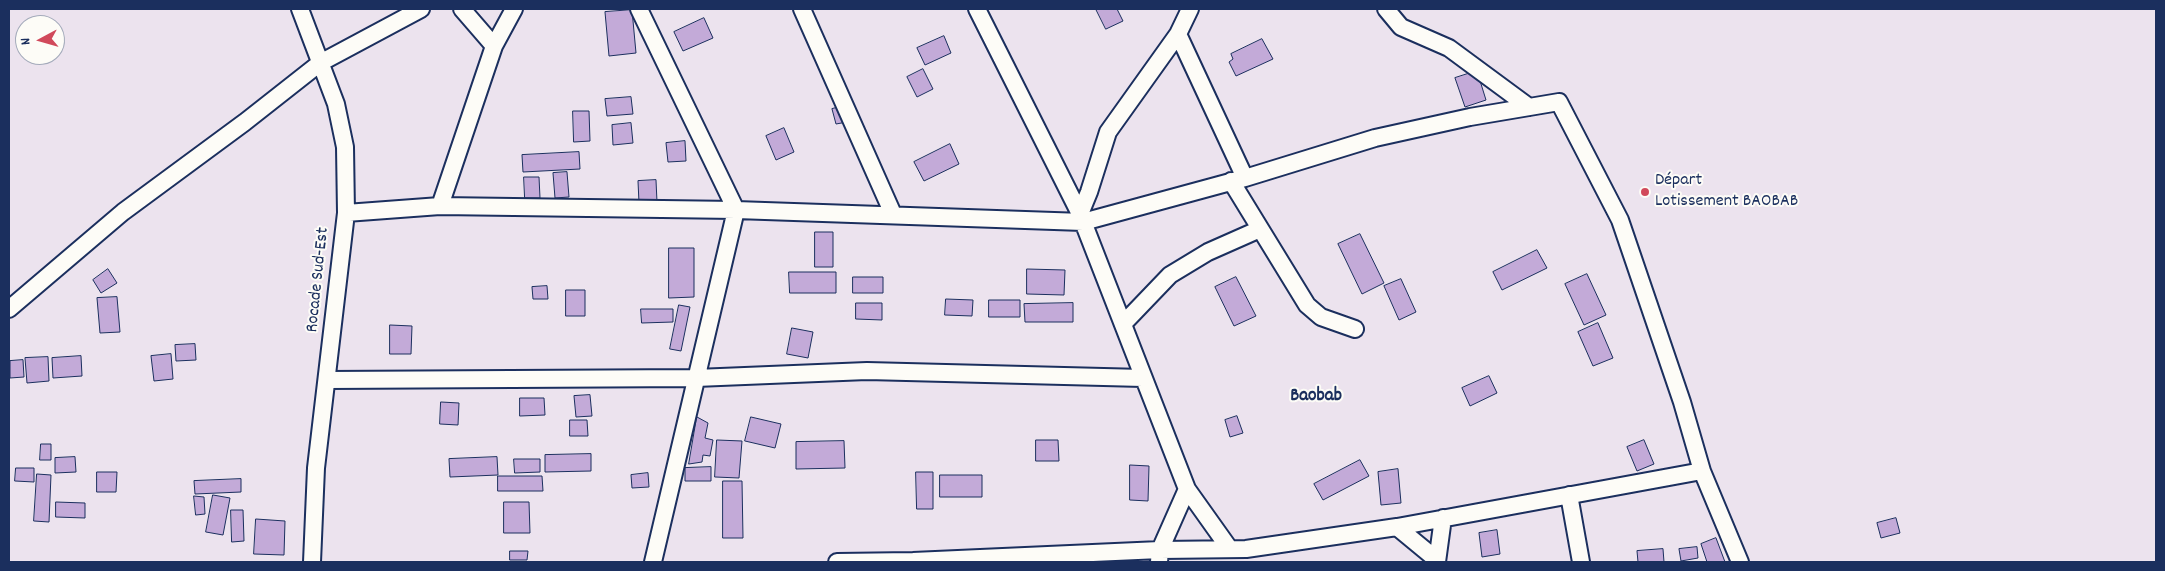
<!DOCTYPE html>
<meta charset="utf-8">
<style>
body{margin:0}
#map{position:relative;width:2165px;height:571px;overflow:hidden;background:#ece3ee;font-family:Dekko,sans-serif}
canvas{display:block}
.frame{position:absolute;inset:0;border:10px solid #1b2f5e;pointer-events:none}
.north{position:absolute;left:15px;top:15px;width:50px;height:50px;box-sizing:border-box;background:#fdfcf7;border:1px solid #a3aaba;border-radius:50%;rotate:264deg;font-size:14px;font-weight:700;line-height:20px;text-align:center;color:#1b2f5e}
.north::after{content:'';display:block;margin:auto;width:18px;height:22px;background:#d1495b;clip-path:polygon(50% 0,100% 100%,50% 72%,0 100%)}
</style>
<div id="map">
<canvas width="2165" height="571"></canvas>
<div class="frame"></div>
<div class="north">N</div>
</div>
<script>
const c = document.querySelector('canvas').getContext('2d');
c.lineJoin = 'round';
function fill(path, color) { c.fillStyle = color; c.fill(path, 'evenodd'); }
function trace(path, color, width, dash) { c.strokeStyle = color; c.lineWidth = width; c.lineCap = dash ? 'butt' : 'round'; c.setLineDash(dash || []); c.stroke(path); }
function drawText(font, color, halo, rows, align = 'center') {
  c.font = font + ' Dekko,sans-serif'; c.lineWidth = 4; c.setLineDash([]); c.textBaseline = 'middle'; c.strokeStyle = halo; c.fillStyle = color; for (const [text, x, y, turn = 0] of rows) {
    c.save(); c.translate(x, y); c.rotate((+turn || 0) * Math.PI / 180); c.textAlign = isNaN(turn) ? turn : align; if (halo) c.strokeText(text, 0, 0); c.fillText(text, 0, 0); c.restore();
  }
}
const building = new Path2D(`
 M1096,9H1117L1123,21L1106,29Z
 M632,10L636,53L609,56L605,12Z
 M704,18L713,38L683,51L674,32Z
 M944,36L951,53L925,65L917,48Z
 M1262,39L1273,59L1236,76L1229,62L1233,59L1231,54Z
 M923,69L933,89L917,97L907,77Z
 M1477,71L1486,100L1465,107L1455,78Z
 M631,97L633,114L607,116L605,99Z
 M844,106L847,122L836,124L832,109Z
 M573,111H589L590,141L574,142Z
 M631,123L633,143L613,145L612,125Z
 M784,128L794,152L776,160L766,136Z
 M685,141L686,161L668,162L666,143Z
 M950,144L959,164L924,181L914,162Z
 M579,152L580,169L523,172L522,155Z
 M567,172L569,197L555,198L553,173Z
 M524,177H539L540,198H525Z
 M656,180L657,202L639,203L638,181Z
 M815,232H833V267H815Z
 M1360,234L1384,283L1362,294L1338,244Z
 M669,248H694V297L669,298Z
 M1537,250L1547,268L1502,290L1493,272Z
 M108,269L117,283L101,293L93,280Z
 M1027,269L1065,270L1064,295L1027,294Z
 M789,272H836V293H790Z
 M1587,274L1606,315L1584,325L1565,284Z
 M853,277H883V293H853Z
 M1236,277L1256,316L1234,326L1215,287Z
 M1401,279L1416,312L1399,320L1384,286Z
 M547,286L548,299H533L532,287Z
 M566,290H585V316H566Z
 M117,297L120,332L100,333L97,298Z
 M946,299L973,300L972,316L945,315Z
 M989,300H1020V317H989Z
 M856,303H882V320L856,319Z
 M1073,303V322H1025L1024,304Z
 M679,305L690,307L681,351L670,349Z
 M641,309H673V322L642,323Z
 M1598,323L1613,358L1593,366L1578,332Z
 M390,325L412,326L411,354H390Z
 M792,328L813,332L808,358L787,354Z
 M195,344L196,360L176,361L175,345Z
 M171,354L173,379L154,381L151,356Z
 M81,356L82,376L53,378L52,358Z
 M48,357L49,381L27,383L25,358Z
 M23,360L24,377L10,378V361Z
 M1489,376L1497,393L1470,406L1462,388Z
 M590,395L592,416L576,417L574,396Z
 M520,398H544L545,415L520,416Z
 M441,402L459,403L458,425L440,424Z
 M1237,416L1243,433L1230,437L1225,420Z
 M697,417L708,423L705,438L713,440L710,456L703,455L702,462L689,464Z
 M751,417L781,424L775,448L745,441Z
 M570,420H587L588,436H570Z
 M717,440L742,441L739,478L715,477Z
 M1036,440H1058L1059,461H1036Z
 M1644,440L1654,464L1637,471L1627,447Z
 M844,441L845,468L796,469V442Z
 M41,444H51V460H40Z
 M591,454V471L545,472V455Z
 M75,457L76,472L55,473V458Z
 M497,457L498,475L450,477L449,459Z
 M514,459H540V472L515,473Z
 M1360,460L1369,476L1323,500L1314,484Z
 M1130,465L1149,466L1148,501L1130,500Z
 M711,467V481H685V468Z
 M16,468H34V482L15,481Z
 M1398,469L1401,503L1381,505L1378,472Z
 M97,472H117L116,492H97Z
 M916,472H933V509H917Z
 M648,473L649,487L632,488L631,475Z
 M37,474L51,475L49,522L34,521Z
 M940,475H982V497H940Z
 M498,476H542L543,491H498Z
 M241,479V492L195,494L194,481Z
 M723,481H742L743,538H723Z
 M213,495L230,498L223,535L206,532Z
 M194,496L204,497L205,514L196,515Z
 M56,502L85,503V518L56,517Z
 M504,502H529L530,533H504Z
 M231,510H243L244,541L232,542Z
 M1896,518L1900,533L1881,538L1877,523Z
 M256,519L285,521L284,555L254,554Z
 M1497,530L1500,554L1482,557L1479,533Z
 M1716,538L1725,562H1707L1701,544Z
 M1697,547L1698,558L1681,561L1679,549Z
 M1663,549L1664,562H1638L1637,551Z
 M510,551H528L527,560H510Z`);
fill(building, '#c3aad8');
trace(building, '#1b2f5e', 1);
const minor = new Path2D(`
 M300,9L336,104L345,147L346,213L316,468L312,562
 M462,9L494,46
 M639,9L736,210L653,562
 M802,9L893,214
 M977,9L1080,214L1187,489L1229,548
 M1386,9L1401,27L1449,48L1529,107
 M1178,34L1245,178
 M1231,181L1307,305L1321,317L1355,329
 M440,206L494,46L514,9
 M346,213L440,206L736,210L1083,222L1245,178L1375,138L1470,117L1559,102L1620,220L1682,402L1702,471L1740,562
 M1080,214L1089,192L1108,132L1178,34L1190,9
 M9,309L123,212L245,122L320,63L421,9
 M1123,324L1170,275L1208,252L1260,229
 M327,380L696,378L867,371L1143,378
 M1569,495L1581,562
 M1397,527L1437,560
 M837,562L913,561L1160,550L1246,549L1397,527L1702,471
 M1159,562L1160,550L1187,489
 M1437,562L1443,518`);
trace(minor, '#1b2f5e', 20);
trace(minor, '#fdfcf7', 16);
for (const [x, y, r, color] of [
 [1645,192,5,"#d1495b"]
]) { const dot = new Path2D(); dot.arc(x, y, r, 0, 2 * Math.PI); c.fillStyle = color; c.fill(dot); trace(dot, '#fdfcf7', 2); }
drawText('18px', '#1b2f5e', '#fdfcf7', [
 ["Départ",1655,182],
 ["Lotissement BAOBAB",1655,203]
], 'left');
drawText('18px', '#1b2f5e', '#fdfcf7', [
 ["Rocade Sud-Est",319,280,-84]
]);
drawText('bold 19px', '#1b2f5e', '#fdfcf7', [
 ["Baobab",1316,397]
]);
</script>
